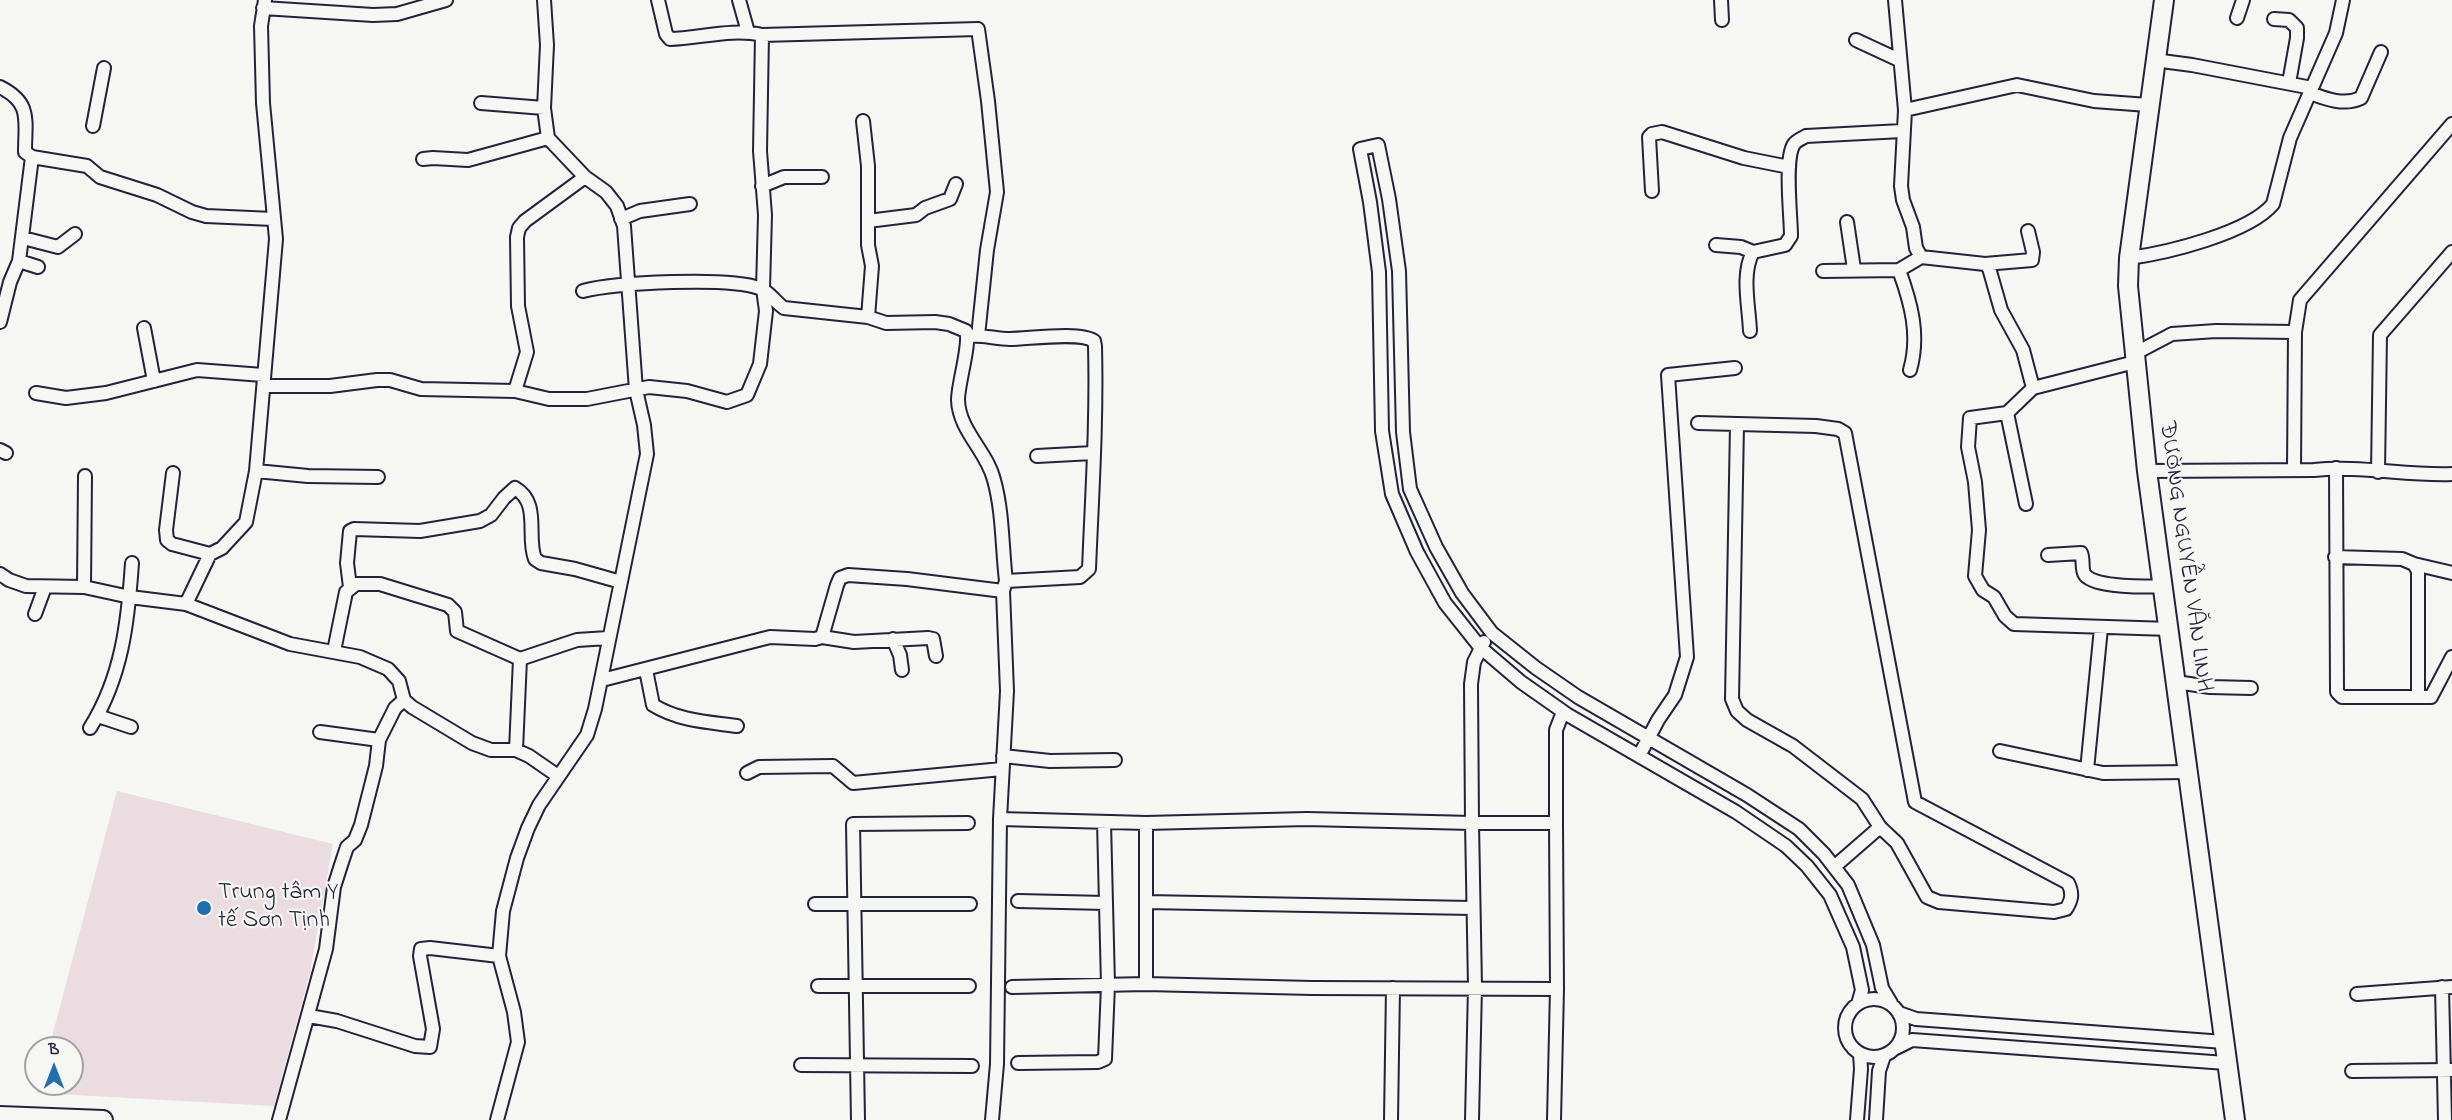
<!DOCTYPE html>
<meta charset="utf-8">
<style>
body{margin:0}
#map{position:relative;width:2452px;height:1120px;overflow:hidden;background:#f6f6f2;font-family:"Indie Flower",sans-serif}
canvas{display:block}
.north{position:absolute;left:24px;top:1036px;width:60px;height:60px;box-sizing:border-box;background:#f6f6f2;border:2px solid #a1a1a9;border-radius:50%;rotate:0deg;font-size:16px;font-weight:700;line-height:24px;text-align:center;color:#22223b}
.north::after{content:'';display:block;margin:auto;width:21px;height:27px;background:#1f6fb2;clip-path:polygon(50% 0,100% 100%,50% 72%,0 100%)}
</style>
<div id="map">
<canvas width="2452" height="1120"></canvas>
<div class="north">B</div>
</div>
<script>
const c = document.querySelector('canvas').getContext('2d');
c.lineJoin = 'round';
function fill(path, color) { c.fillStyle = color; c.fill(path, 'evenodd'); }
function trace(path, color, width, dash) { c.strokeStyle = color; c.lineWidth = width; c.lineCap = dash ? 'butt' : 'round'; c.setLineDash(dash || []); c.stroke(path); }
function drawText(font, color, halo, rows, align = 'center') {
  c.font = font + ' "Indie Flower",sans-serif'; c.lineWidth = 4.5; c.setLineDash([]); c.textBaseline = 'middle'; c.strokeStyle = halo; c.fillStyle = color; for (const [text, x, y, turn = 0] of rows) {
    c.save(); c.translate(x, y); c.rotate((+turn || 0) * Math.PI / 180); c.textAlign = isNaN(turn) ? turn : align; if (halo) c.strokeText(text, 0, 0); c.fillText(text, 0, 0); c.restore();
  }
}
fill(new Path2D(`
 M117,791L333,844L310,972L274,1106L37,1093L40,1084H72V1048H49Z`), '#ebdce2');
const street = new Path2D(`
 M658,0L666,34L670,39C700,38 733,28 762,35L978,29L988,101L997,192L987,250L978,336
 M739,0L748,32
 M1721,0L1722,20
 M1895,0L1905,110L1901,186L1903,200L1913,227L1916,248L1921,257
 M263,8L373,15L397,14L446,0
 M2237,18L2243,0
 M2274,19L2289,20L2297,28V38L2289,83
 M1856,40L1899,60
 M2154,60L2192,65L2312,88
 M0,87C32,103 25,120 25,152L32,157L87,166L100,177L157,195L192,212L206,216L273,219
 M2310,93C2326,99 2344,106 2361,98L2381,52
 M481,103L544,108
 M1905,110L2017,85L2094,101L2148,105
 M863,121L868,166V245L872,266L868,317
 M93,126L104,68
 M423,159L433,158L468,160L548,138
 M762,186L784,177H822
 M1652,191L1649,137L1652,134L1662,132L1744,158L1789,167
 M621,219L640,211L690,204
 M868,221L916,215L925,208L950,199L956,184
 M1847,222L1854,269
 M23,238L58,247L75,234
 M1716,245L1741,247L1753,252
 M2129,258C2167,253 2249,233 2273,204L2290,138L2336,33L2343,0
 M19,261L38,267
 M1985,264L2032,260L2033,252L2028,231
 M1899,270C1911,303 1920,335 1910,370
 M1823,271L1899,270L1921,257L1985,264L1989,268L2001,310L2023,350L2033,388
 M583,291C615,282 730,277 759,288C769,291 775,302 784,308L868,317L886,323L935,322L949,324L966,331C971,343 958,383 958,400C959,431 987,451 994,480C1003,512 1002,548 1006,581L1003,591L1007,691L1000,819L997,1064L992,1120
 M0,322L10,282L19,261L32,157
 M144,328L154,381
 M1750,331C1749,306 1741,274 1753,252L1785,245L1791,236C1791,216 1784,159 1794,144C1797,140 1801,139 1806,136L1902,131
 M2295,332L2300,300L2452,124
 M972,336C984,335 997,339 1010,339C1028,339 1080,331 1094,341L1095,346C1097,421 1092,495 1089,569L1080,577L1006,581
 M2134,354L2172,334L2216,331L2295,332L2294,469
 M2135,362L2033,388L2007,413L1970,418L1968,447L1975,482L1979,530L1975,576L1983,590L1994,597L2005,616L2014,624L2170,629
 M264,386H330L377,380H390L421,389L515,391L549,399H587L649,387L687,391L727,402L747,395L760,364L766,311L763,289L765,215L760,151L762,35
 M515,391L527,352L518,306L517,237L519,228L525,221L585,177
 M36,393L66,398L106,393L197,370L263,375
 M2007,413L2026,504
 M1698,423L1816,426L1838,429L1845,433L1915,802L2068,883C2073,893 2072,900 2066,909L2054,912L1939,902L1927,897L1897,843L1880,827L1862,799L1793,746L1747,720L1737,711L1732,699L1737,425
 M0,450L6,453
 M1037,456L1093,453
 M2336,468L2337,692L2342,697H2431L2452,657
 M256,471L308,476L378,477
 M2147,471L2314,470C2359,465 2407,476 2452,474
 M2378,472L2380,335L2452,252
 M173,473L166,530L167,540L172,544L210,554
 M2048,555L2081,553C2084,559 2081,570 2085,575C2096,588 2148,587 2164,586
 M2335,557L2402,559L2414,564L2418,571V697
 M2414,564L2452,573
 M0,574L9,580L26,586L84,587L130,597L186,604L290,644L360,657L388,669L399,681L404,700L412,707L472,743L491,750H516L529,756L558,776
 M84,587L85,476
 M350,587L347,563L350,531L354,529L420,531L480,521L491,515L504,498L515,488C541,503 526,536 535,559L541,563L575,569L621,582
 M186,604L210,554L222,548L246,522L256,471L276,239L263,103L261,26L265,0
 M35,614L45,587
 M822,637L854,642L928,638L933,639L936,656
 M893,639L900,655L902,670
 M334,651L346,592L356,584H380L448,605L455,612L457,631L520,659L577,640L608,638
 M646,670L653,705C679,721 708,722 737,726
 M602,680L770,637L815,639L822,637L837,585L840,578L848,575L907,579L1003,591
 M2176,682L2210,687L2251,688
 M98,716L131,727
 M90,728C122,677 128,622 132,563
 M320,732L379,740
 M516,750L520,659
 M2000,751L2103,773L2188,772
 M1003,756L1050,761L1115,760
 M1639,756L1658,720L1675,695L1687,657L1668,375L1735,368
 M2087,770L2101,628
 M747,773L759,767L833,766L853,783L1002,769
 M1000,819L1146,823L1307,819L1472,823L1471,684L1474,662L1484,642
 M1146,823V984
 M1556,823V730L1563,712
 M1834,867L1880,827
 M1018,901L1106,903
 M1146,902L1472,908
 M815,904H970
 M818,986H969
 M1012,987L1146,984L1312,988L1557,989
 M2442,987L2445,1120
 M2357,994L2452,987
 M1845 1028a29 29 0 1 1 58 0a29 29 0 1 1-58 0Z
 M1858,1004L1862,990L1853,947L1830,895L1807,866L1786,846L1736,812L1568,715L1521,682L1480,647L1445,603L1417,552L1392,494L1382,431L1379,272L1370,202L1360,149L1378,145L1389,199L1399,271L1403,432L1410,489L1436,547L1462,593L1492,633L1536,668L1578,697L1747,795L1799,829L1824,854L1848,885L1873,945L1882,988L1891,1003
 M1899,1013L1916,1019L2224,1042
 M309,1016L337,1021L415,1046L430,1047L433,1029L420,956L421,949L430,948L499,956
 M1896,1048L1912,1040L2226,1063
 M1018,1063L1098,1062L1105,1059L1108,985L1104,822
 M801,1065L972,1066
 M2352,1071L2452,1070
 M279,1120L326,949L334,887L341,865L347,847L355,840L361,825L376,766L379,740L395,708L404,700
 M497,1120L518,1042L514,1012L499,956L503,911L517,858L528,828L539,805L587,735L595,709L647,454L644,425L636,390L624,226L617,206L606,192L585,177L548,138L544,108L547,45L544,0
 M858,1120L853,824L968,823
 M1391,1120L1393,988
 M1472,1120L1475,987L1472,823H1556L1557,989L1554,1120
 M1857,1120L1861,1069L1860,1054
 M1876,1120L1879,1071L1884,1056`);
const primary = new Path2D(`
 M2164,0L2129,258L2128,286L2147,471L2235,1120
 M0,1116L103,1120`);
trace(street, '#22223b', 16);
trace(primary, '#22223b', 22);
trace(street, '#f6f6f2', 12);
trace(primary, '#f6f6f2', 18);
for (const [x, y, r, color] of [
 [204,908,8,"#1f6fb2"]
]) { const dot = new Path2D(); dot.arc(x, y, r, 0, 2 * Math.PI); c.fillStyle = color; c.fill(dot); trace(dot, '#f6f6f2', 2); }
drawText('24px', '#22223b', '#f6f6f2', [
 ["ĐƯỜNG NGUYỄN VĂN LINH",2184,557,82]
]);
drawText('24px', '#22223b', '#f6f6f2', [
 ["Trung tâm Y",218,894],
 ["tế Sơn Tịnh",218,922]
], 'left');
</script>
